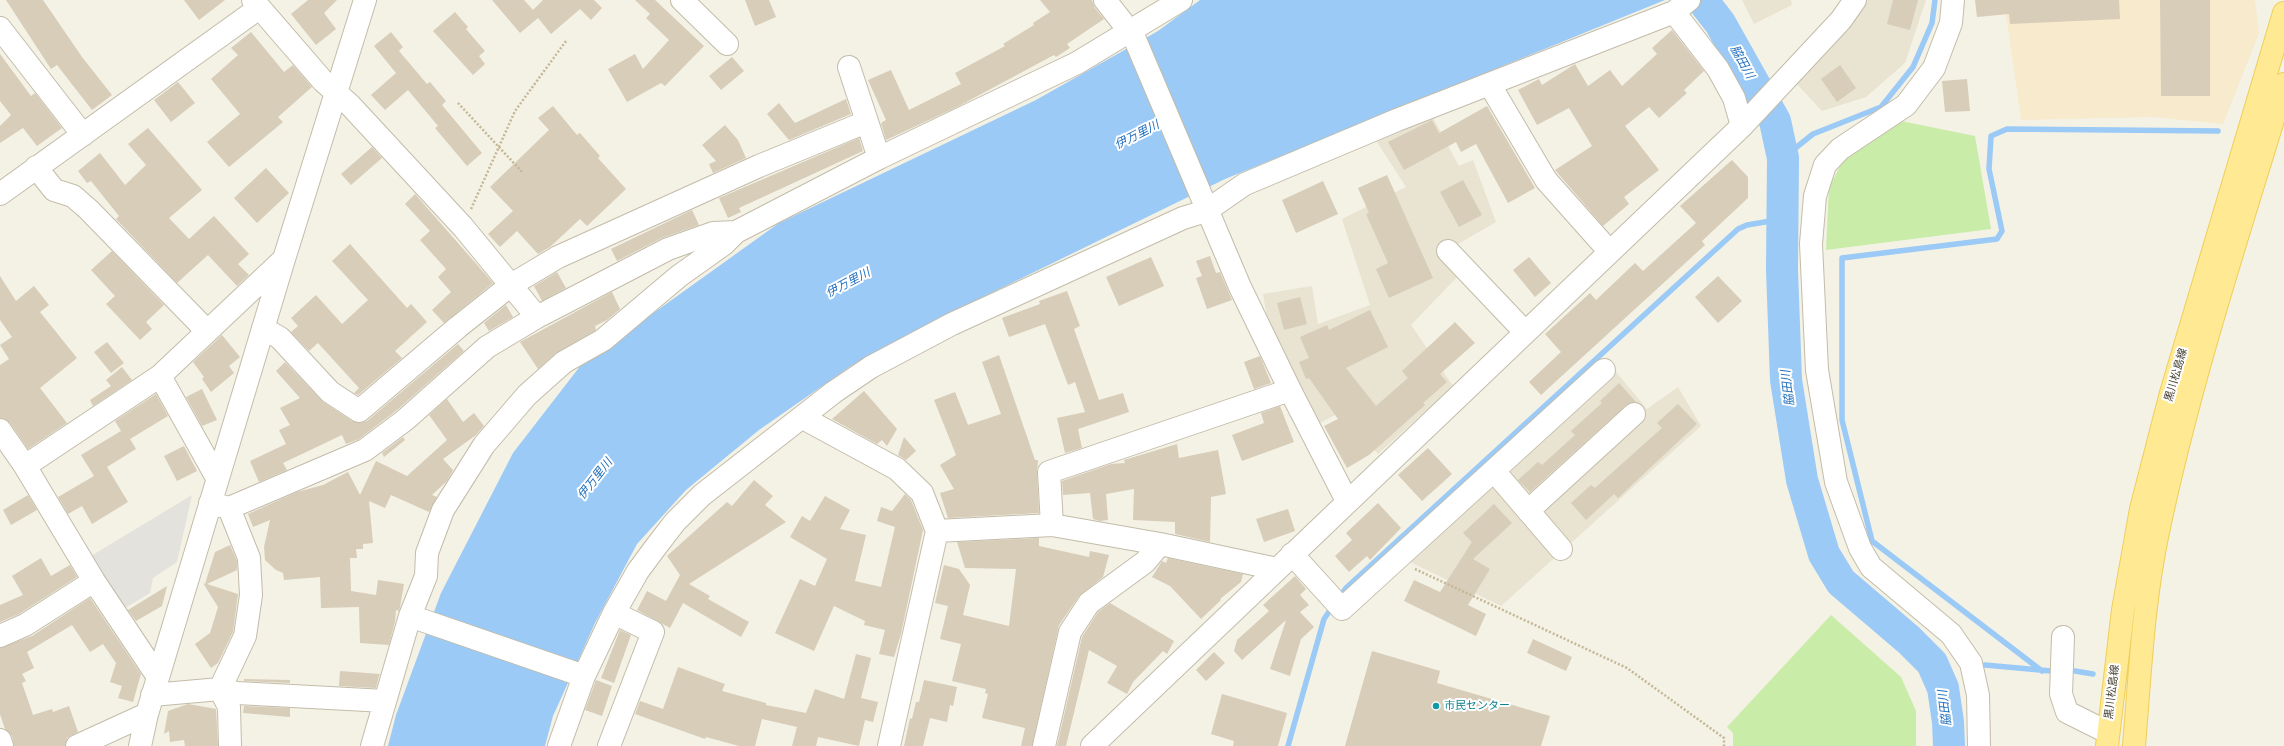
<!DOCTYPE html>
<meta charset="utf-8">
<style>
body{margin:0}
canvas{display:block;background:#f4f1e5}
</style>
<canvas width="2284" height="746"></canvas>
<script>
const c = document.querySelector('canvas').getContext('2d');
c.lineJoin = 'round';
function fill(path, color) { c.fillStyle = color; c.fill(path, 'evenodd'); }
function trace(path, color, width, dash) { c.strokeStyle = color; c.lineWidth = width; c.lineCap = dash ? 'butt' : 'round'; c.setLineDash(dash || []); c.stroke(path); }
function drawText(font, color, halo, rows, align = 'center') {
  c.font = font + ' Quicksand,"Noto Sans JP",sans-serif'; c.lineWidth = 4; c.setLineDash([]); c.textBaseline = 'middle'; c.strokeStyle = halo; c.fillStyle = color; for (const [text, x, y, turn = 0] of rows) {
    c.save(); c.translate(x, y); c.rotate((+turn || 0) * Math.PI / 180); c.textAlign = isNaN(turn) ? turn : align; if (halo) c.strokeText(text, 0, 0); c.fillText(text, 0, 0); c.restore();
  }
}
fill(new Path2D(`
 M1742,0H1791L1792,5L1754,24Z
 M1866,0H1926L1905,63L1866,97L1822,111L1795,82Z
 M1431,114L1459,166L1473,160L1496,222L1441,254L1457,277L1411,325L1453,386L1378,454L1341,412L1318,424L1273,353L1263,294L1312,286L1318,324L1370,305L1342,219L1406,187L1373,136Z
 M1612,367L1647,409L1678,387L1701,426L1501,606L1406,560Z`), '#e9e3d2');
fill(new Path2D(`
 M2004,0H2255L2259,33L2223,124L2151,117L2021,120Z`), '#f8eacd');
fill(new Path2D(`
 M1901,121L1975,136L1991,229L1826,250L1829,187L1843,161Z
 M1831,615L1901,677L1916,711V746H1733V733L1727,727Z`), '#c9eda9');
fill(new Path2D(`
 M192,495L177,562L153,578L150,593L125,608L91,556Z`), '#e4e2dd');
fill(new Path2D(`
 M1200,0H1665L1225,179L942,317L851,366L759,430L686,490L637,544L595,623L553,716L545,746H388L396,715L441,593L513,453L581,365L779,223L1036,100L1158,31Z`), '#9bcaf7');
trace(new Path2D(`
 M1783,158L1813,134L1881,107L1913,67L1932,23L1935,0
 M1338,599L1346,588L1738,229L1747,225L1783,219
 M1985,665L2051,671
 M2042,671L1872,541L1842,420V258L1997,239L2002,231L1989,169L1991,136L2007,129L2218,131
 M2075,671L2093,674
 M1288,746L1324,619L1333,606`), '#9bcaf7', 5.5);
trace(new Path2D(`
 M1702,0L1720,23L1775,121L1783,158L1782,270L1786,380L1802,480L1824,554L1841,582L1909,640L1932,663L1943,688L1948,722L1949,746`), '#9bcaf7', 32);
fill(new Path2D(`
 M6,0H43L82,57L112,95L92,110L57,65L51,69Z
 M184,0H225L199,20Z
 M308,0H337L324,13L336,29L316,45L291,14Z
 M492,0H524L533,10L543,0H594L602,8L591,20L580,9L551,34L538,18L520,33Z
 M635,0H655L704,46L665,86L661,83L627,102L608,69L635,54L643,69L669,40L646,18L650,14Z
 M745,0H769L776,17L755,26Z
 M1040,0H1092L1095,8L1104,19L1067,44L1070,48L1056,57L1054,55L957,107L886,140L881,123L886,120L868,80L891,70L909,110L961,84L955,73L1005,46L1003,44L1034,25L1033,23L1050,12Z
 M1893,0H1918L1910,30L1887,24Z
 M1975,0H2119L2120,19L2010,24L2009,14L1977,17Z
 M2160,0H2210V96H2161Z
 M455,12L468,27L466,29L485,51L479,56L485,64L473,75L433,31Z
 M1672,30L1704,71L1684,90L1687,93L1659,118L1649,107L1625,126L1659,170L1624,197L1629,204L1603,226L1555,170L1592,146L1569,108L1537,125L1518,90L1539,79L1542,85L1575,64L1588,86L1610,70L1622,86L1657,54L1652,48Z
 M251,32L284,72L293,65L312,87L278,117L283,122L229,167L207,142L240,114L211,79L238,55L231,48Z
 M391,32L403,47L399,51L427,84L430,82L446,101L442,105L482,153L467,166L435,128L438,126L408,90L385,110L371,95L396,73L374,46Z
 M0,54L31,96L35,93L62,128L37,146L23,128L0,143V126L11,115L0,101Z
 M732,57L744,71L721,90L709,76Z
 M1840,65L1856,88L1837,102L1821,79Z
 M1967,79L1970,111L1945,112L1942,81Z
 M178,82L195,103L171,122L154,100Z
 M846,99L851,114L789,140L767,114L779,103L795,123Z
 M553,106L577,135L580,133L600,156L598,158L626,189L587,226L580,219L550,247L538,254L517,231L500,247L488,234L513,211L490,187L549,130L538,118Z
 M1487,106L1535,188L1508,203L1476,144L1461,152L1456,142L1404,170L1388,142L1432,120L1439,133Z
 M725,125L738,140L746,158L713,173L709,164L716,161L702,145Z
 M148,128L202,190L169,218L189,239L214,216L249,254L238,264L249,275L237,286L208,255L177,283L116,219L119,216L91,181L87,183L78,171L100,153L125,185L146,165L128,144Z
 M859,138L863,151L739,208L741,212L728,218L719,198Z
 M372,147L382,158L351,185L341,174Z
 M1732,160L1748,177V198L1702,241L1705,245L1541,395L1529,382L1561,352L1545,334L1590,293L1596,300L1635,263L1643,271L1696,223L1680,206Z
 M266,168L289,193L257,223L234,198Z
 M1387,175L1433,278L1389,298L1376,269L1388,263L1366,214L1369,213L1358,188Z
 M1463,180L1482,215L1459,227L1440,192Z
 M1323,181L1338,214L1296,233L1282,200Z
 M415,194L493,283L444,323L432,310L451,292L438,277L446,269L420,240L430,231L405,204Z
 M692,210L699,225L662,238L617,261L611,249Z
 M350,244L407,308L411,304L427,322L395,351L402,358L358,395L354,393L359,388L318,343L309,351L291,332L298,326L291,318L316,295L342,324L368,300L332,261Z
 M112,251L164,305L146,322L152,329L140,340L106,304L115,296L91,270Z
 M1210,256L1216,273L1220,272L1232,300L1207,309L1196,278L1202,276L1196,261Z
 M1151,257L1164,286L1119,306L1106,277Z
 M1529,257L1551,283L1535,297L1513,270Z
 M557,272L566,288L542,301L534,286Z
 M0,276L16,301L34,286L49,305L40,312L77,358L40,388L67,423L28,449L10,423L0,418V365L9,359L0,345L12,337L0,320Z
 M1718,276L1742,301L1718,323L1695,297Z
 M1067,291L1080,326L1074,329L1099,400L1123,393L1129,412L1078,429L1082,448L1065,453L1057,418L1085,412L1075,382L1068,385L1045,324L1009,337L1002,318L1040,304L1039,301Z
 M612,292L620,309L607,320L595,326L596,330L556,353L538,369L520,342Z
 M1300,297L1307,324L1284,330L1277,303Z
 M506,305L513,317L489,331L484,323Z
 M1370,310L1388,347L1346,368L1376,406L1408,378L1402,371L1455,322L1475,343L1440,374L1447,382L1423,403L1425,405L1369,455L1347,468L1324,426L1338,419L1309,378L1306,379L1299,362L1309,358L1300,337L1327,325L1329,330Z
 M222,335L240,357L229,366L234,373L211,392L202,379L204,377L193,362Z
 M107,342L124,363L111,373L94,352Z
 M458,344L464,351L397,410L359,439L346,444L342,435L283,463L287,470L259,482L250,461L286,444L279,430L290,425L280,408L300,398L276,371L285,362L323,402L352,421L360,423L367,421Z
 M999,355L1035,460H1038L1037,473L1039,513L948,518L940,493L954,489L940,465L956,455L934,400L955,392L968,425L1001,414L982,362Z
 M1260,356L1271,383L1254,389L1244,362Z
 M122,367L132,380L93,406L90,400L111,386L106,380Z
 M1619,383L1636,402L1626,405L1530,492L1518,480L1538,462L1542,465L1575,435L1571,431L1602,403L1600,401Z
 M202,389L217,420L202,426L186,397Z
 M864,391L897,429L887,446L882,440L877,444L832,419Z
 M156,394L168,416L130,439L136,449L107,467L128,502L92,524L82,506L68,514L58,497L94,476L81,455L121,431L115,421Z
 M447,399L463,422L474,413L484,426L476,435L443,459L453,470L447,481L432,495L437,497L429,512L391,495L385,508L369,501L373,543L363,544V549H356L357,558H350L351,591L376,595L378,580L404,584L400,607L399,611L396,610L395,622L389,645L360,643L359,607L321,608L320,577L284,580L283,573L276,570L265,560L264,547L270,520L253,527L248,514L297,492L323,485L348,472L360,495L376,461L407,476L447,440L429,415Z
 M1678,404L1697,424L1618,498L1614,494L1586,520L1571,503L1591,485L1595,488L1662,428L1657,423Z
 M1280,406L1294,442L1242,461L1232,435L1264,423L1261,413Z
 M403,437L405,440L384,457L382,453Z
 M904,437L916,451L906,460L898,455Z
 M1177,444L1179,458L1218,450L1226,494L1211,497L1210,542L1175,534V522L1133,520L1134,489L1106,494L1108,520L1100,521L1093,519L1090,493L1063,495L1062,481L1111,464L1125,463L1124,460Z
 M184,446L197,471L177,481L164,456Z
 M1428,448L1452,474L1422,501L1398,475Z
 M754,480L773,496L765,505L786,522L689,584L710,596L708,599L749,622L741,637L683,603L670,628L637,610L647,591L666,601L680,575L667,556L727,502L732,506Z
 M905,494L911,500L923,530L901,634L894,657L879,654L885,630L864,625L865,621L834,606L814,651L775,633L800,579L815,586L827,559L790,537L802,516L810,521L825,496L850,510L840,529L866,535L855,581L881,587L895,527L877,521L881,507L892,511Z
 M28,495L37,510L11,525L3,510Z
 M1378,503L1401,528L1370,560L1367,556L1349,572L1335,556L1352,540L1346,533Z
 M1494,504L1512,523L1473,559L1490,569L1468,605L1486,614L1476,636L1404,601L1414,580L1440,592L1472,542L1463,533Z
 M1288,509L1295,531L1264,542L1256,519Z
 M1039,538V546L1089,557L1090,551L1109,555L1103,577L1079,596L1059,625L1032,746H1021L1025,728L982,718L988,694L985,693L986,689L952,681L961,644L940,639L948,606L935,603L944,565L959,569L970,585L963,615L1009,626L1016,569L965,568L957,542Z
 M230,545L237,561V570L207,584L238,594L233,632L218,663L211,668L195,644L210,633L218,607L203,583L205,584L215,552Z
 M41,558L51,576L70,565L77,577L19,614L0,622V605L23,595L12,576Z
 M1168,558L1243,574L1241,582L1220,599L1221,600L1201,619L1170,586L1152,577L1162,561L1166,563Z
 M1295,576L1306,589L1300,595L1309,605L1300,612L1314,627L1301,639L1290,676L1270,669L1286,620L1242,660L1234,651L1237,640L1269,611L1263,605Z
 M167,586L162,606L136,621L128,610Z
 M90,598L141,674L133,702L118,698L122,686L110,682L116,663L103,644L90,652L72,625L27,652L34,668L22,674L26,681L22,683L33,715L52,709L53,712L69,706L78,732L67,738L65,746H14L12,736L5,729L0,714V648L32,636Z
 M1110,603L1174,641L1167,654L1163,651L1133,682L1127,694L1107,683L1117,666L1089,650L1066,746H1057L1082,637L1098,612Z
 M620,630L631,635L614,683L601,678Z
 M1533,639L1572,657L1566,671L1527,653Z
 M1372,651L1440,671L1437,683L1550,716L1541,746H1345Z
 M1214,652L1225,663L1206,681L1196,670Z
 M856,654L871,658L861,698L878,702L873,722L865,720L859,746L818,737L816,746H792L797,727L762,719L755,746H739L706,737L705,739L635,714L640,701L663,709L678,667L725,684L722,691L766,703V705L806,713L815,689L844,699Z
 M340,671L380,674L379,676L376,688L339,686Z
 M244,679L290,680V683L244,681Z
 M596,680L612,686L602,716L585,710Z
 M924,680L957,687L953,706L950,705L947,722L930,718L923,746H904L910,718L912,719L916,702H919Z
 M1222,694L1287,713L1278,746H1233L1234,741L1211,734Z
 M188,704L216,709L218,746H185L184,740L170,742L169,731L164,734L168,711Z
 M244,706L290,708V717L243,713Z`), '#d7cdb9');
const minor = new Path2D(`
 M253,0L323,81L350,105L463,227L537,317
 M682,0L727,44
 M1105,0L1134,37L1240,287L1290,390L1347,501
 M1953,0L1951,23L1934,68L1906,105L1840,149L1825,165L1815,196L1811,244L1817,370L1836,482L1860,548L1871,567L1951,634L1971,663L1978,695L1979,746
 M1674,12L1718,69L1734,98L1742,126
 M0,28L83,135
 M849,67L879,158
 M1490,85L1546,180L1610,252
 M36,167L54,190L73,196L89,210L207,331
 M0,194L259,8
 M1448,251L1525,332
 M263,328L280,338L330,392L359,411L458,327L511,285L558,257L759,166L866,122
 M160,376L217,478
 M803,418L897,469L922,493L937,531
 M0,430L25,466L94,581L158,677
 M25,466L160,376L283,260
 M1494,471L1561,549
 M210,503L229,508L365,450L405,420L487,347L537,317L668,249L713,233L736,232
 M1528,511L1634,414
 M1052,525L1049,472L1290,390
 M1292,554L1342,609L1604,370
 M410,616L584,676
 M0,636L25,625L94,581
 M2063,637L2061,694L2067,712L2107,732
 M220,689L245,636L251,595L249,558L229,508
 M220,689L229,707L230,746
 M152,695L220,689L237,693L385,701
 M0,740L2,746
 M77,746L147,714
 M140,746L147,714L284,259L365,0
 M372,746L410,616L426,576L427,553L443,510L484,445L527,395L564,362L603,340L679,276L724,244L736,232L879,158L1077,63L1181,0
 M559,746L584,676L614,613L638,571L655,548L675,522L702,495L834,392L871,367L952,324L1183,218L1206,211L1245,184L1397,120L1674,12L1689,0
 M609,746L653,632L614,613
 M889,746L937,531L1052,525L1160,544L1277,569
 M1044,746L1070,632L1089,603L1145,562L1160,544
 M1092,746L1742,126L1841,20L1855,0`);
const major = new Path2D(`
 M2107,746L2123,610L2141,509L2171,393L2284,13
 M2134,746C2140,675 2143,602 2158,532C2190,380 2239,232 2284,84`);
trace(minor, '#c3bca9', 24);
trace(major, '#efce58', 24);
trace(new Path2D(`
 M458,103L523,173
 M471,209L515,111L566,41
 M1415,569L1627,668L1724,738V746`), '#c4b796', 2.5, [2, 2]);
trace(minor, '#fff', 22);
trace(major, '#ffe993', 22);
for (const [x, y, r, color] of [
 [1436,706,4,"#0f9aa8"]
]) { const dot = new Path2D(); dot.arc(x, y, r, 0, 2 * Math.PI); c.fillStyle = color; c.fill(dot); trace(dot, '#fff', 1.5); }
drawText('11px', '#474134', '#fff', [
 ["黒川松島線",2176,375,-74],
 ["黒川松島線",2112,692,-83]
]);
drawText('11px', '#0d838f', '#fff', [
 ["市民センター",1444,706]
], 'left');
drawText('italic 12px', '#2270bd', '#fff', [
 ["脇田川",1742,62,61],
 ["伊万里川",1137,135,-27],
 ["伊万里川",848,283,-28],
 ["脇田川",1788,388,-97],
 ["伊万里川",595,479,-52],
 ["脇田川",1945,708,-97]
]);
</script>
